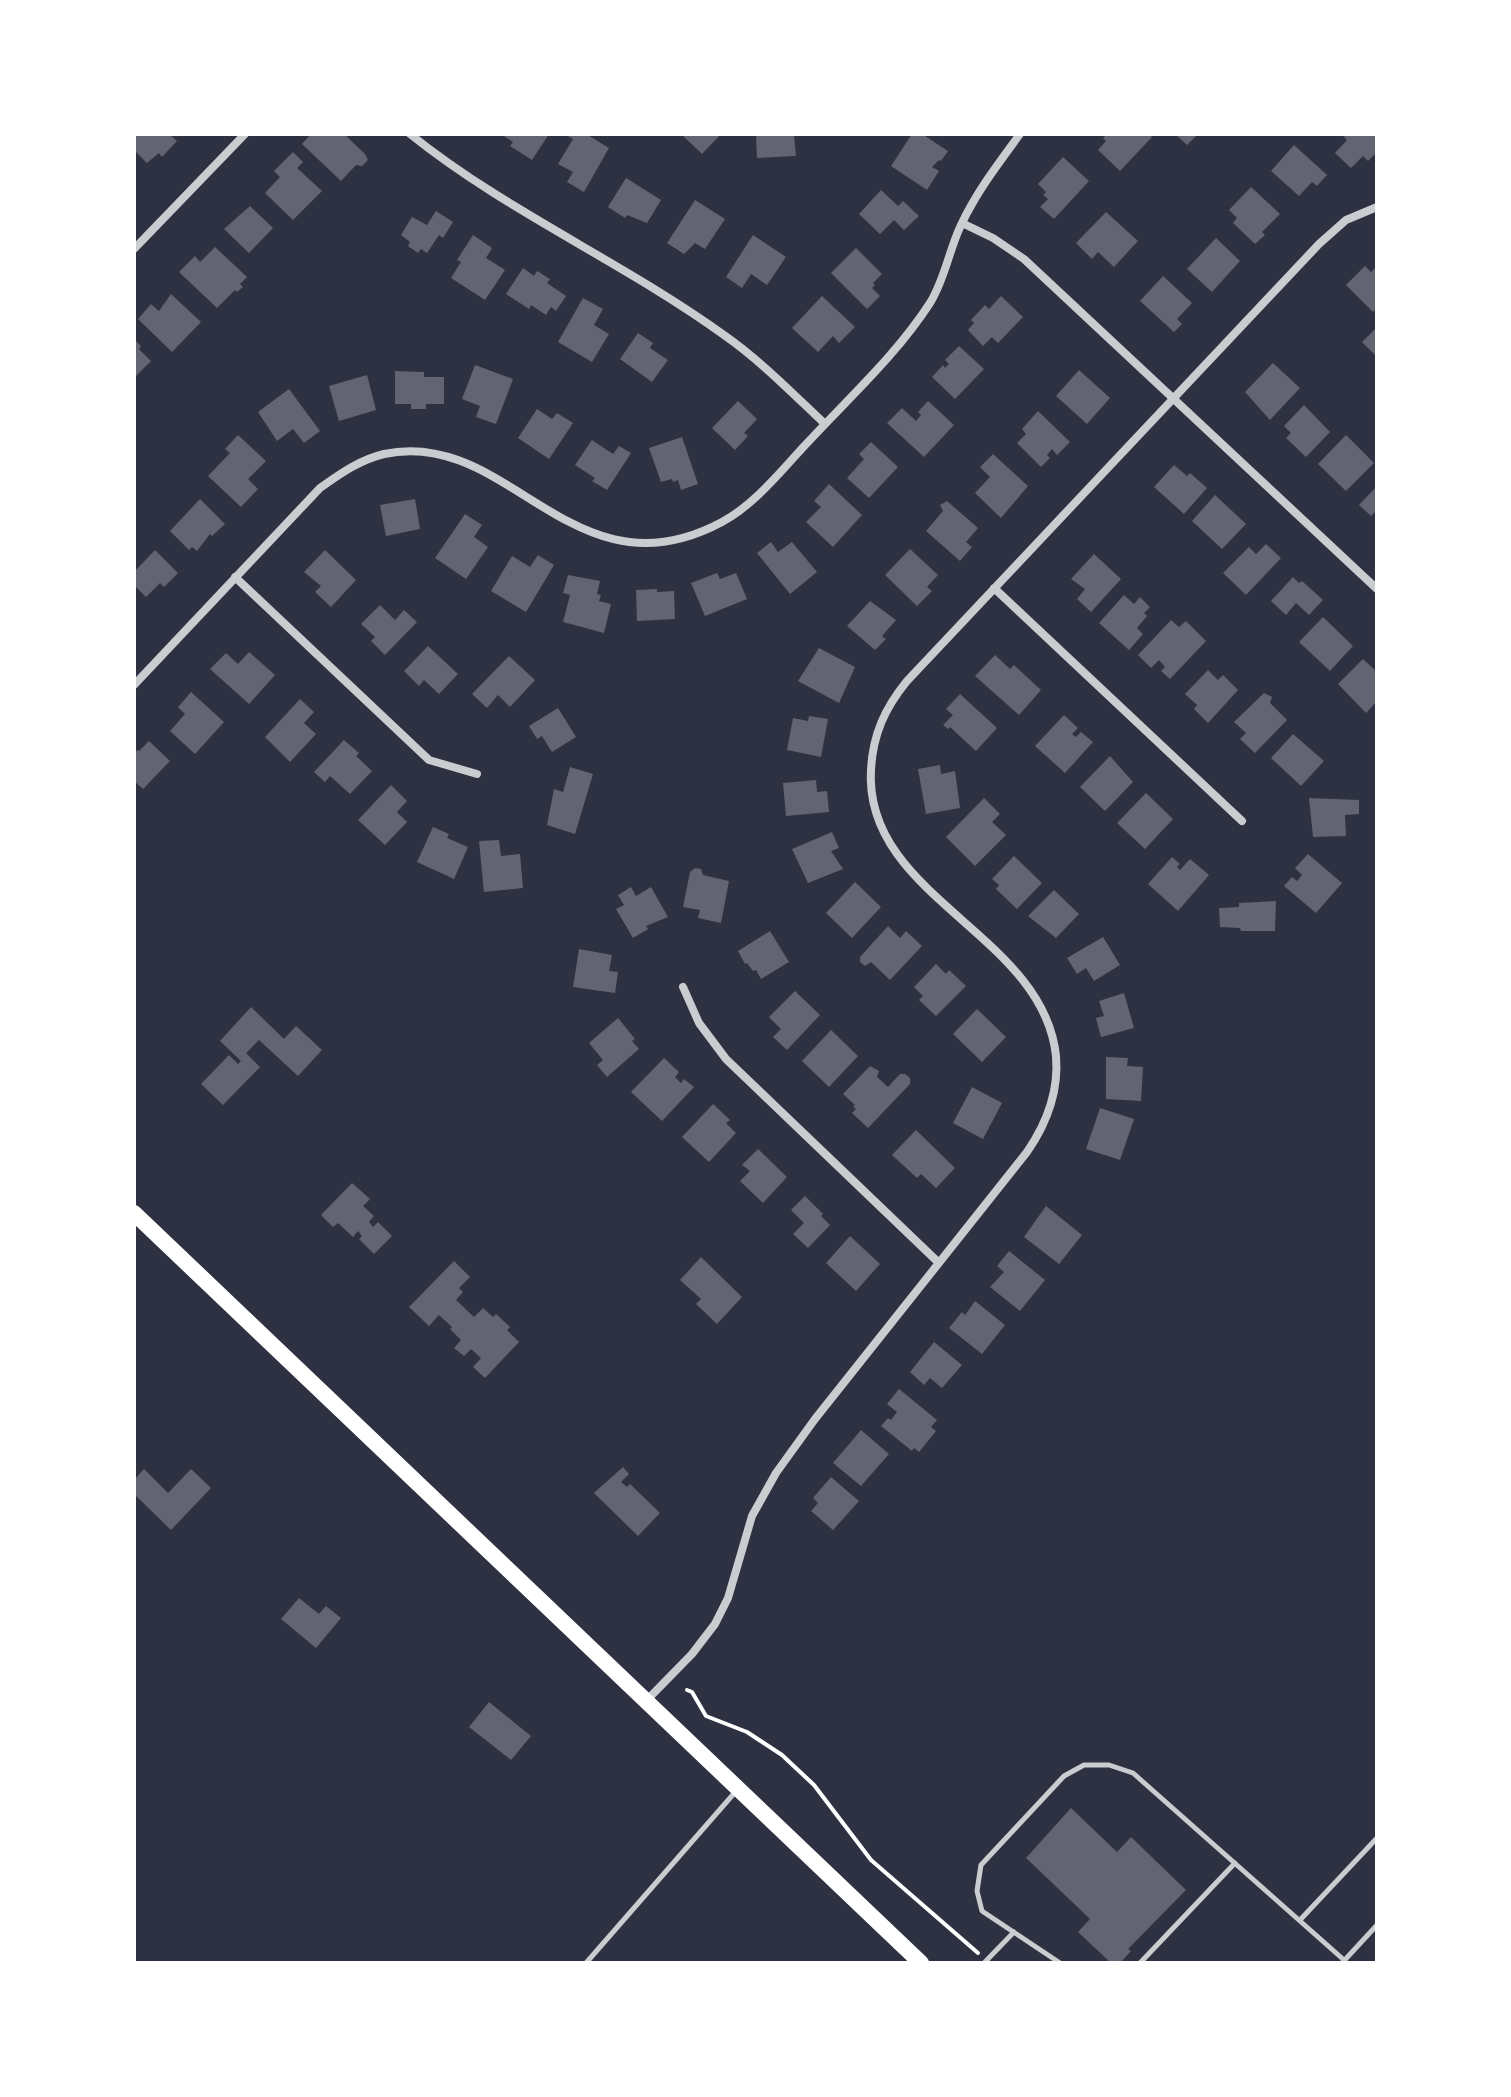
<!DOCTYPE html>
<style>
body{margin:0}
#map{position:relative;width:1511px;height:2097px;overflow:hidden;background:#2d3142;font-family:Overpass,sans-serif}
canvas{display:block}
.frame{position:absolute;inset:0;border:136px solid #fff;pointer-events:none}
</style>
<div id="map">
<canvas width="1511" height="2097"></canvas>
<div class="frame"></div>
</div>
<script>
const c = document.querySelector('canvas').getContext('2d');
c.lineJoin = 'round';
function fill(path, color) { c.fillStyle = color; c.fill(path, 'evenodd'); }
function trace(path, color, width, dash) { c.strokeStyle = color; c.lineWidth = width; c.lineCap = dash ? 'butt' : 'round'; c.setLineDash(dash || []); c.stroke(path); }
fill(new Path2D(`
 M136,134H169L177,141L162,157L159,153L147,163L134,150V137Z
 M311,134H344L365,154L368,160L362,166L356,165L341,181L302,144Z
 M501,134H549L532,160L510,146L513,142Z
 M569,134H586L609,148L584,192L567,182L573,172L558,164L573,139L568,136Z
 M681,134H721L702,154Z
 M756,134H794L796,156L757,158Z
 M912,134H922L948,151L941,161L939,160L932,167L939,171L927,190L891,166Z
 M1107,134H1149L1152,137L1120,171L1098,150L1106,141L1103,138Z
 M1175,134H1198L1187,145Z
 M1347,134H1377V152L1368,161L1363,156L1351,168L1335,153L1347,140L1344,137Z
 M1294,145L1327,175L1317,186L1312,182L1299,196L1271,171Z
 M293,152L303,162L297,168L322,191L293,220L265,193L280,177L274,171Z
 M1063,157L1089,181L1054,219L1040,207L1048,199L1043,195L1046,192L1038,184Z
 M626,178L661,200L647,223L627,215L625,218L608,207Z
 M1251,187L1280,214L1262,232L1265,235L1255,244L1233,223L1237,218L1229,210Z
 M881,190L898,206L903,201L919,216L904,230L894,220L880,234L859,214Z
 M695,200L725,219L705,249L695,243L684,254L667,243Z
 M250,206L273,228L249,253L224,229Z
 M436,211L453,222L443,238L439,235L427,253L421,249L418,253L408,246L410,242L401,235L412,217L427,225Z
 M1106,212L1138,241L1114,267L1098,252L1092,259L1076,243Z
 M473,235L492,248L486,258L505,270L485,300L451,278L461,262L457,260Z
 M753,235L786,257L767,285L751,274L742,288L726,277Z
 M1216,238L1240,261L1212,292L1187,269Z
 M215,247L247,277L240,284L243,287L237,292L235,290L217,308L179,272L195,256L200,262Z
 M856,248L882,274L873,283L875,285L872,288L880,296L867,309L831,273Z
 M1365,266L1371,272L1375,268L1377,271V308L1373,312L1346,285Z
 M523,268L534,276L537,271L550,279L547,283L566,296L556,311L551,307L546,315L531,305L529,309L506,294Z
 M1163,276L1192,303L1177,319L1182,324L1174,332L1140,301Z
 M171,294L201,322L172,352L138,319L151,304L159,311Z
 M822,296L855,327L839,343L833,336L818,352L792,328Z
 M1001,296L1023,317L998,343L992,337L983,346L968,330L974,323L971,320L985,305L989,309Z
 M583,298L603,309L594,325L609,334L592,362L558,342Z
 M1377,327V357L1362,342Z
 M638,333L653,343L650,348L668,360L652,382L620,359Z
 M134,339L141,346L139,349L151,361L134,378Z
 M959,346L984,369L955,399L932,377L943,365L945,368L949,364L945,360Z
 M1273,363L1300,388L1270,420L1245,392Z
 M475,365L513,379L496,424L476,417L480,406L462,399Z
 M1079,370L1110,398L1087,424L1056,396Z
 M395,371L424,372V377H444V404H426V409H411V404H395Z
 M367,375L376,410L339,421L329,386Z
 M289,389L320,431L304,443L293,429L277,441L258,412Z
 M738,401L757,419L744,433L748,436L735,450L712,428Z
 M928,401L954,425L924,457L887,423L902,408L916,421L921,415L918,412Z
 M1304,405L1330,432L1306,457L1286,438L1291,433L1284,426Z
 M537,409L552,419L557,413L573,423L549,459L518,438Z
 M1038,411L1070,442L1057,455L1052,449L1047,455L1050,458L1041,467L1017,443L1026,434L1022,429Z
 M238,435L266,461L248,479L258,489L241,507L208,476L230,453L225,449Z
 M1346,435L1374,463L1346,491L1318,464Z
 M682,437L698,484L681,490L678,480L673,482L672,479L661,482L649,448Z
 M592,440L613,454L619,446L631,453L607,490L592,481L595,478L575,465Z
 M871,442L898,467L869,498L847,478L864,459L859,454Z
 M993,454L1028,486L1001,518L975,493L990,477L980,467Z
 M1174,465L1187,476L1190,473L1207,488L1184,514L1154,487Z
 M829,484L862,515L833,547L806,522L821,507L814,501Z
 M1377,486V510L1371,516L1359,505Z
 M1215,495L1246,524L1222,549L1192,521Z
 M200,499L225,524L212,536L210,534L197,551L192,547L189,550L170,531Z
 M415,499L420,529L386,536L380,505Z
 M947,501L978,528L966,542L972,547L960,561L926,531L943,511L940,505Z
 M465,514L482,525L474,537L488,547L466,579L435,558Z
 M771,542L778,552L792,542L817,572L790,594L757,553Z
 M1266,544L1281,558L1246,595L1223,573L1249,547L1256,554Z
 M910,549L938,575L927,587L932,591L917,606L885,575Z
 M155,550L178,573L164,587L160,583L146,597L134,585V572Z
 M325,550L356,580L331,607L315,592L321,586L304,572Z
 M1094,554L1121,579L1091,612L1077,599L1085,589L1071,579Z
 M538,555L554,565L526,612L491,591L512,556L530,567Z
 M717,573L720,579L736,573L747,599L705,616L691,583Z
 M568,575L600,581L597,594L601,595L599,601L611,604L604,633L563,622L570,595L563,593Z
 M1293,577L1299,583L1302,581L1323,600L1309,615L1296,603L1286,615L1271,601Z
 M657,589V592L674,591L675,619L637,621L636,590Z
 M1124,595L1134,604L1140,597L1150,607L1144,613L1147,616L1137,628L1143,634L1129,650L1099,623Z
 M870,601L896,620L882,636L886,639L875,650L847,626Z
 M380,605L395,620L404,610L417,622L385,655L371,641L375,637L361,624Z
 M1323,617L1353,646L1330,671L1299,642Z
 M1171,620L1179,627L1186,621L1206,641L1170,679L1161,671L1165,667L1159,660L1151,668L1138,655Z
 M428,646L458,674L439,694L424,680L419,686L404,671Z
 M819,648L855,667L839,703L798,681Z
 M249,652L275,675L249,704L210,669L226,653L238,664Z
 M995,655L1010,669L1014,665L1041,690L1019,715L975,676Z
 M509,656L535,680L510,707L498,695L487,708L472,694Z
 M1363,659L1377,672V701L1366,713L1338,684Z
 M1208,670L1218,680L1223,675L1238,690L1208,723L1194,709L1197,705L1185,694Z
 M191,692L224,722L195,754L170,731L185,714L178,707Z
 M1264,693L1272,697L1270,703L1287,720L1255,753L1240,739L1246,733L1234,722Z
 M960,694L997,728L976,751L950,727L948,729L943,725L953,715L946,709Z
 M300,699L314,712L304,723L316,734L290,762L265,737Z
 M558,708L576,737L552,752L542,736L537,739L529,726Z
 M1064,715L1078,728L1072,734L1076,737L1081,732L1093,742L1065,773L1035,746Z
 M809,716L828,719L821,757L787,750L793,718L808,721Z
 M1293,734L1324,761L1301,786L1271,758Z
 M344,740L359,753L356,756L372,771L350,794L330,776L325,782L314,772Z
 M149,741L170,761L143,789L134,781V753L138,750L139,751Z
 M1110,756L1133,782L1105,811L1080,787Z
 M940,765L941,774L955,771L960,808L926,814L918,769Z
 M570,767L593,774L575,834L547,825L554,789L563,792Z
 M816,780L817,792L827,791L829,812L786,816L783,783Z
 M391,785L407,801L397,812L407,822L385,845L358,820Z
 M1146,793L1173,819L1145,849L1117,823Z
 M984,798L1000,814L992,822L1006,835L975,866L946,837Z
 M1309,798L1359,800V814L1345,815L1346,836L1313,837Z
 M433,827L449,834L447,838L468,847L454,879L417,862Z
 M832,832L839,848L831,851L843,869L808,883L792,849Z
 M499,840L501,856L520,854L523,888L484,892L479,841Z
 M1308,854L1342,883L1316,913L1284,886L1292,877L1297,881L1302,875L1295,868Z
 M1014,856L1042,883L1017,909L996,889L999,885L992,879Z
 M1172,857L1180,864L1177,867L1180,870L1190,859L1209,875L1178,911L1148,884Z
 M695,868L701,869L703,875L729,881L721,923L698,918L700,910L683,907L690,872Z
 M855,882L881,907L852,938L826,913Z
 M631,887L636,896L651,887L668,917L646,926L648,929L633,938L616,909L624,905L618,895Z
 M1054,890L1079,914L1056,938L1028,916Z
 M1276,901L1275,931H1241L1240,928L1220,927L1219,908L1239,907V903Z
 M888,926L900,938L906,931L922,946L890,980L871,962L865,966L860,962V957Z
 M770,931L789,962L761,979L756,970L753,971L747,963L745,964L738,951Z
 M1103,937L1120,965L1094,981L1086,968L1077,974L1067,958Z
 M579,949L612,955L609,971L618,972L615,993L573,987Z
 M936,964L946,974L949,970L966,986L936,1016L919,1000L923,996L914,987Z
 M795,991L820,1015L787,1050L773,1037L781,1029L769,1017Z
 M1124,993L1134,1028L1101,1037L1096,1018L1104,1016L1099,1001Z
 M251,1007L284,1039L296,1026L322,1050L298,1076L259,1040L246,1053L260,1067L223,1105L201,1084L229,1055L238,1064L241,1061L220,1041Z
 M977,1009L1006,1037L982,1062L953,1034Z
 M618,1018L635,1039L632,1041L639,1049L607,1077L597,1065L603,1060L589,1043Z
 M831,1030L858,1056L829,1087L802,1061Z
 M1106,1057L1128,1058L1127,1066L1143,1067L1141,1101L1106,1099Z
 M664,1058L679,1072L675,1077L681,1083L684,1079L694,1087L662,1121L631,1092Z
 M870,1066L879,1071L877,1077L888,1087L900,1074H905L910,1078V1084L868,1128L852,1113L856,1109L853,1107L855,1105L843,1094Z
 M972,1087L1002,1103L983,1139L953,1123Z
 M713,1104L730,1120L726,1123L736,1133L709,1162L682,1137Z
 M1100,1108L1134,1119L1120,1160L1086,1149Z
 M916,1130L955,1168L936,1188L921,1174L917,1178L892,1155Z
 M758,1149L787,1177L763,1203L740,1181L750,1171L742,1165Z
 M352,1183L370,1199L363,1206L374,1216L369,1222L373,1227L378,1222L392,1236L374,1254L359,1239L362,1236L358,1231L353,1237L338,1223L333,1227L321,1215Z
 M805,1196L823,1214L821,1216L830,1225L808,1248L793,1234L804,1223L791,1210Z
 M1046,1206L1082,1235L1059,1264L1024,1237Z
 M850,1236L880,1264L856,1291L826,1263Z
 M1009,1251L1045,1280L1020,1311L990,1287L1004,1272L997,1266Z
 M701,1257L742,1297L717,1324L696,1304L701,1299L680,1280Z
 M454,1261L470,1277L459,1288L463,1292L456,1300L474,1317L483,1308L493,1317L496,1314L510,1327L507,1330L519,1342L485,1378L473,1367L481,1358L471,1349L464,1356L454,1348L461,1340L450,1329L452,1327L439,1315L429,1326L409,1307Z
 M975,1301L1005,1325L982,1354L949,1328L962,1312L965,1315Z
 M934,1342L962,1365L942,1388L930,1378L924,1385L910,1372Z
 M899,1389L937,1420L931,1427L936,1431L919,1452L914,1448L912,1451L881,1426L888,1418L891,1420L897,1412L887,1404Z
 M861,1430L889,1454L861,1486L833,1463Z
 M623,1467L629,1474L621,1482L627,1487L630,1484L660,1513L638,1536L594,1493Z
 M144,1469L168,1493L191,1469L211,1488L171,1530L134,1494V1480Z
 M831,1477L859,1501L833,1530L811,1511L818,1503L813,1498Z
 M299,1598L319,1614L326,1606L341,1618L316,1648L281,1619Z
 M489,1702L531,1736L511,1760L469,1727Z
 M1071,1808L1117,1852L1131,1837L1186,1890L1128,1949L1131,1951L1120,1963H1111L1078,1932L1090,1919L1026,1858Z`), '#626471');
trace(new Path2D(`
 M687,1690L692,1692L706,1716L747,1732L782,1755L814,1785L871,1860L978,1953`), '#fff', 4);
trace(new Path2D(`
 M1300,1920L1377,1838
 M586,1963L737,1790
 M984,1963L1014,1932
 M1060,1963L982,1911L977,1891L981,1865L1064,1776L1084,1765H1109L1133,1773L1344,1960
 M1140,1963L1235,1863
 M1342,1963L1377,1925`), '#caccd0', 5);
trace(new Path2D(`
 M410,134C507,212 623,262 724,335C761,361 792,393 825,424
 M962,223L993,238L1024,259L1377,589
 M134,249L245,134
 M235,577L429,760L477,774
 M994,588L1242,821
 M134,685L320,488C340,474 359,460 384,454C510,427 573,602 722,522C757,503 783,468 810,440C851,396 897,354 930,303C945,279 949,250 961,225C977,191 998,164 1020,134
 M683,987L699,1023L726,1059L939,1263
 M646,1701L692,1654L715,1624L728,1598L752,1516L776,1473L815,1419L1027,1152C1047,1123 1059,1091 1056,1056C1043,933 863,897 871,769C873,734 885,708 907,681L1319,244L1346,220L1377,207`), '#caccd0', 8);
trace(new Path2D(`
 M134,1213L921,1963`), '#fff', 16);
</script>
